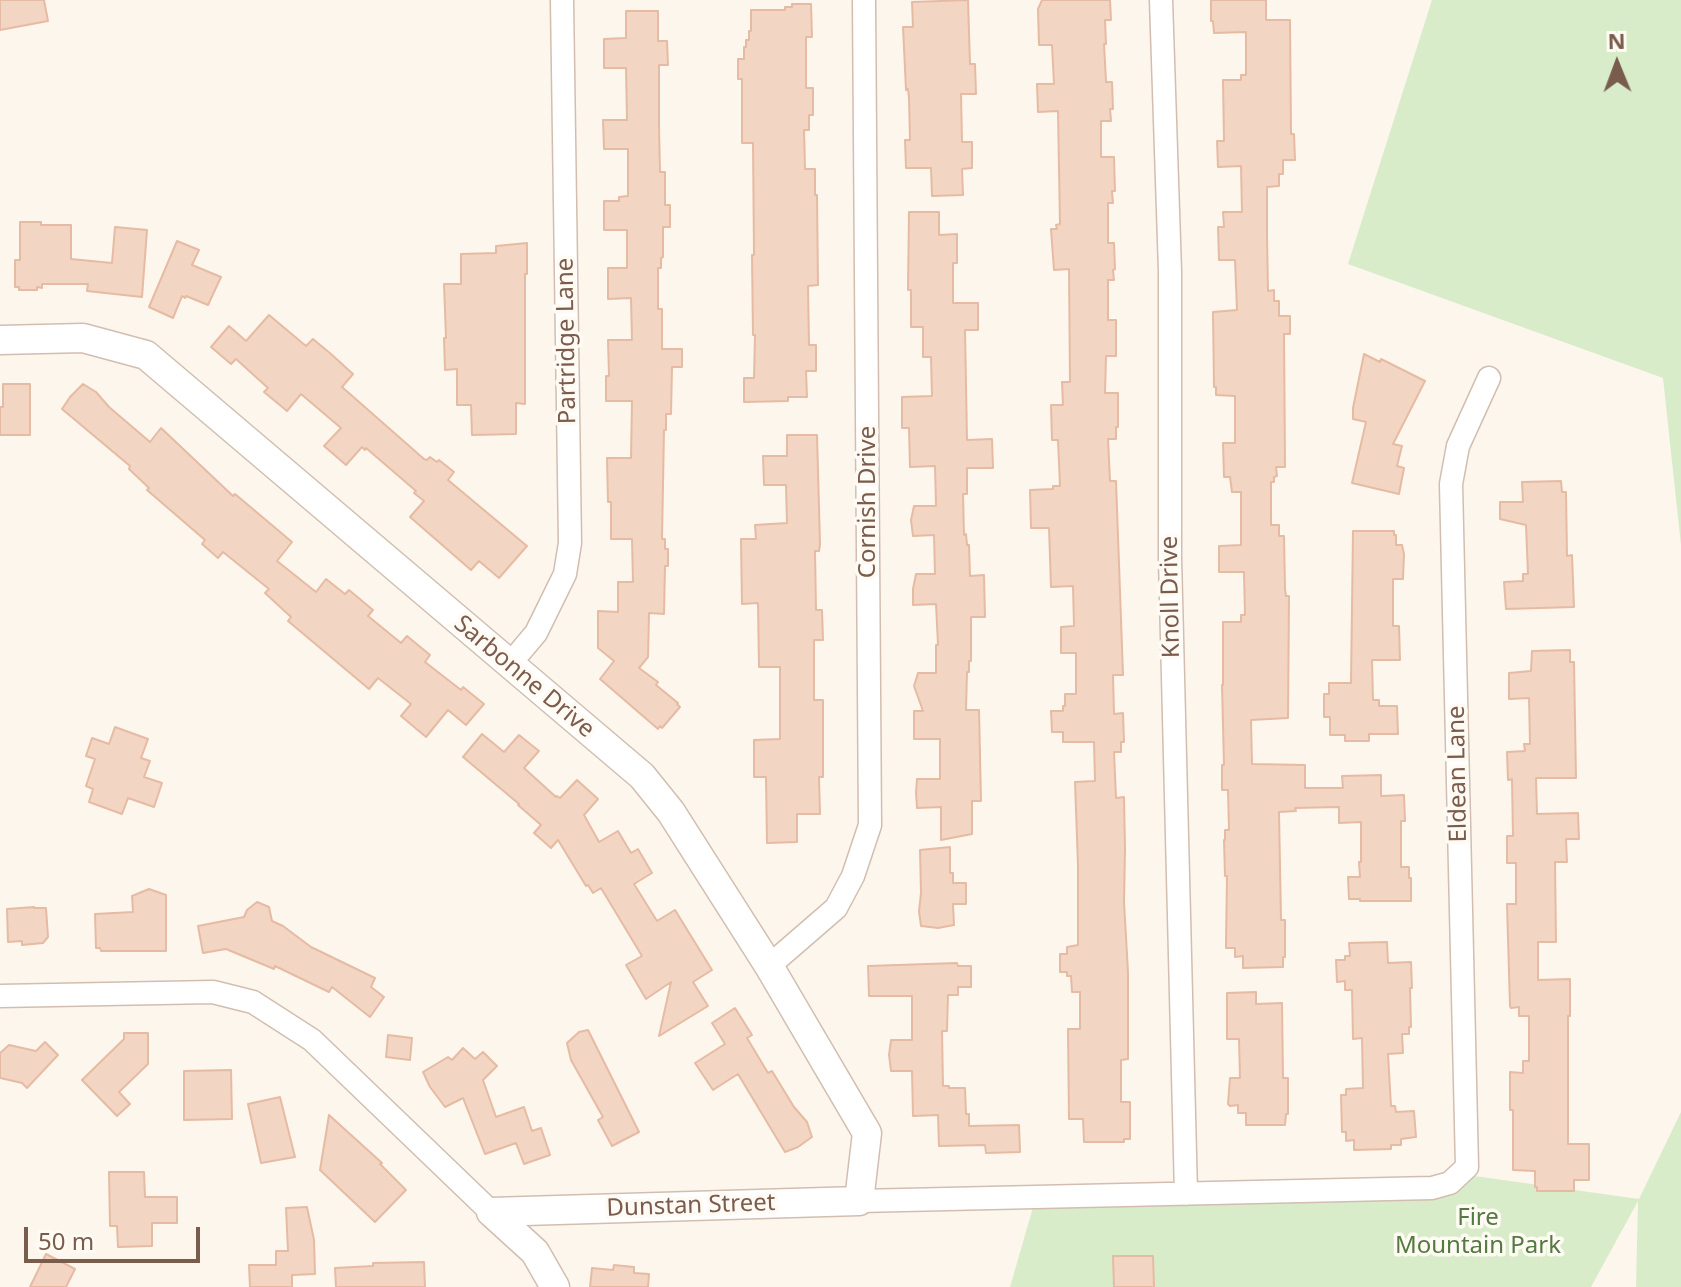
<!DOCTYPE html>
<style>
body{margin:0}
#map{position:relative;width:1681px;height:1287px;overflow:hidden;background:#fdf6ec;font-family:"Noto Sans",sans-serif}
canvas{display:block}
.north{position:absolute;left:1577px;top:24px;width:80px;height:80px;-webkit-text-stroke:6px #fffaf3;paint-order:stroke;rotate:359deg;font-size:22px;font-weight:700;line-height:32px;text-align:center;color:#7a5c4d}
.north::after{content:'';display:block;margin:auto;width:28px;height:36px;background:#7a5c4d;clip-path:polygon(50% 0,100% 100%,50% 72%,0 100%)}
.scale{position:absolute;left:24px;top:1227px;width:176px;height:36px;box-sizing:border-box;border:4px solid #7a5c4d;border-top:0;padding-left:10px;font-size:24px;line-height:28px;white-space:nowrap;color:#7a5c4d;-webkit-text-stroke:6px #fffaf3;paint-order:stroke}
</style>
<div id="map">
<canvas width="1681" height="1287"></canvas>
<div class="north">N</div>
<div class="scale">50 m</div>
</div>
<script>
const c = document.querySelector('canvas').getContext('2d');
c.lineJoin = 'round';
function fill(path, color) { c.fillStyle = color; c.fill(path, 'evenodd'); }
function trace(path, color, width, dash) { c.strokeStyle = color; c.lineWidth = width; c.lineCap = dash ? 'butt' : 'round'; c.setLineDash(dash || []); c.stroke(path); }
function drawText(font, color, halo, rows, align = 'center') {
  c.font = font + ' "Noto Sans",sans-serif'; c.lineWidth = 7; c.setLineDash([]); c.textBaseline = 'middle'; c.strokeStyle = halo; c.fillStyle = color; for (const [text, x, y, turn = 0] of rows) {
    c.save(); c.translate(x, y); c.rotate((+turn || 0) * Math.PI / 180); c.textAlign = isNaN(turn) ? turn : align; if (halo) c.strokeText(text, 0, 0); c.fillText(text, 0, 0); c.restore();
  }
}
fill(new Path2D(`
 M1432,0H1681V545L1663,378L1348,264Z
 M1681,1112V1287H1636L1638,1201L1591,1287H1010L1036,1197L1441,1187L1460,1174L1639,1199Z`), '#d8ecc9');
const building = new Path2D(`
 M0,0H44L48,21L0,30Z
 M968,0L970,64H975L976,94H961L962,142H972V168L962,169L963,195L932,196L931,168H906L905,140H910L909,98L908,89L906,90L903,27H913L912,2Z
 M1042,0H1110L1111,20H1105L1106,44H1104L1106,82H1112L1113,109H1110L1111,121H1101V157H1114L1115,191H1112L1113,203H1108V243H1114L1115,269L1113,270L1114,280H1108V320H1116V356H1106L1105,393H1118V427H1116V439H1108L1110,481H1116L1123,675H1113L1114,714L1123,713L1124,742H1121V752H1114L1116,798L1124,797L1125,849L1124,902L1128,972V1059L1121,1060V1102H1130V1139H1124V1142H1084L1083,1119H1069L1068,1029H1080V992H1072L1071,976H1067V972H1060V954H1067V947L1078,945V865L1075,782L1095,781L1094,742H1063V732H1052L1051,711H1063V706H1065V694H1076V653H1061V627L1074,626L1073,586L1051,587L1049,528H1031L1030,490L1053,489V486H1060L1058,440H1052L1051,405H1063L1062,382H1070L1069,269L1054,270L1051,229H1057L1056,225L1060,224L1058,111L1038,112L1037,84H1054L1052,45H1039L1038,9Z
 M1211,0H1266V20H1290L1291,134H1294L1295,160H1283V174H1279V186L1267,187V235L1268,291L1274,290V301H1279V316H1290V334H1284L1285,467H1276L1277,476L1274,477V482H1271V525H1279V536H1284L1285,589L1286,596H1289L1288,718L1251,720L1252,764L1305,765V788H1343L1342,776L1381,775V796L1404,795L1405,821H1401V867H1409V878H1411V901H1360V899H1349L1348,877H1360L1359,862H1361V822L1339,823V807L1295,808L1296,811L1279,812L1281,920H1285V957H1283V967L1243,968V956L1235,957V948H1226V945L1227,876H1225L1224,840H1225V830H1229L1228,790H1222V765H1224L1222,685H1223V622H1241V615H1245L1244,572H1219V546L1241,545V492H1232L1230,477H1224L1223,443H1235V396L1216,395V387H1214L1213,312L1237,310L1235,260H1219L1218,227H1224L1223,212H1242L1241,166L1218,167L1217,141H1224L1223,80H1241V75H1246V32L1214,33L1213,21H1211Z
 M792,4H811L812,37H806V88H813V115H809V130H804L805,169H815V195H817L818,285L808,286L809,345H816V371H806L807,397H788V401L744,402V378H754L755,335H753L752,255H754L753,143H742V79H738V59H744V47H746V40H749V31H751V10H785V7H792Z
 M626,11H658V41H667L668,65H659V126L660,172H665V205H670V227H663V257L661,258V268H658V309H662V349H682V367H672L671,414H666V430H664L662,539H665V549H668V566H665L664,614L649,613L648,657L639,668L658,682L656,685L678,703L677,704L680,707L662,728L660,726L658,729L600,679L614,661L598,648V611L618,612V582H633L632,539H611V502H608L607,458H631L632,401H606V376H609L608,340H632L631,298L608,299V268H627V230H604V201H619V197L628,196V149H604L603,120H627L626,68H604V39L626,38Z
 M909,212H939V235L957,234V263H953V303H978V330H965L967,440L992,439L993,468H967V494H963L964,535L966,534L967,545H969L970,576L984,575L985,617H971V661H969V672H967L966,710H979L981,801H972V834L941,840V807L917,808L916,793L917,779H940V739H914V711H923L914,686L918,673H936V645H938L936,604L913,605V589L916,574H935L934,535L913,536L911,520L914,506H936L935,466L910,467L909,428H902V397L932,396L931,357H923V327H911V290H908Z
 M20,222H41V225H71V259L112,263L115,227L147,230L142,297L87,291L88,284H42V288L37,287V290H19V287H15V260H20Z
 M177,241L199,250L192,265L221,277L208,305L186,296L185,298L182,296L173,318L149,307Z
 M527,243V274H525V404L516,403V434L472,435L471,405H457V369L445,370L444,338H446L444,284H461V254L496,253V246Z
 M269,315L306,346L313,339L331,354L353,374L342,387L424,459L427,460L430,457L437,462L439,460L454,472L448,480L527,546L499,578L479,561L471,570L410,517L424,501L414,493L416,491L366,448L365,450L362,447L346,465L324,446L341,428L301,394L287,411L264,392L268,388L236,359L231,364L211,347L229,326L246,341Z
 M1364,354L1380,362L1381,359L1425,381L1393,444L1402,446L1397,466L1404,468L1399,494L1352,483L1366,422L1353,419V408Z
 M3,384H30V435H0V407H3Z
 M83,384L96,392L109,407L150,442L161,428L233,496L235,494L292,542L277,561L316,592L326,579L345,594L349,590L373,610L368,616L401,643L407,636L430,655L425,662L461,690L463,687L484,704L466,725L448,710L426,737L401,716L411,704L378,678L369,689L288,621L291,617L265,593L269,589L223,552L218,558L202,544L205,540L147,490L149,488L129,469L130,466L62,409L70,397Z
 M787,435H817L820,544L819,551H815L816,610H822L823,640H814V700H823V777H819L820,814H797V842L767,843L766,777H754V740L780,739V667H759L758,603L742,604L741,539H756L755,525L787,523L786,485H764L763,456H787Z
 M1561,481L1562,492H1566L1567,556L1572,555L1574,607L1506,609L1504,582L1523,581V574H1528L1526,525L1500,519V502H1523L1522,482Z
 M1353,531H1394V535H1396V545H1402L1404,554L1403,579H1393V626H1399L1400,660H1372L1373,700H1379V706H1397L1398,734H1369V741H1345V735H1330V717H1324V694H1329V683H1351Z
 M1570,650V662H1574L1576,778H1536L1537,814L1578,813L1579,839H1566L1567,862H1555L1556,942H1538V980L1570,979V1016H1568V1144H1589V1180H1574V1191H1537V1187H1535V1171L1513,1170V1110H1510V1072L1523,1073V1061H1529V1016H1519V1007L1511,1008L1510,1006L1507,904H1516V863H1507V836H1513L1512,779L1508,780L1507,752L1525,751L1524,744H1530L1529,698L1509,699V673L1531,671L1532,651Z
 M115,727L148,739L141,758L150,761L144,777L162,783L154,807L128,798L122,814L89,802L93,789L86,786L95,759L86,756L92,738L109,744Z
 M482,734L504,752L519,735L539,751L524,768L556,797L557,796L560,798L577,780L598,799L584,815L599,842L618,831L631,853L638,849L652,873L634,884L657,921L675,910L712,970L693,982L708,1006L659,1036L671,982L646,999L626,965L642,956L601,888L593,893L588,885L586,886L558,840L551,848L534,833L541,825L518,805L519,804L463,757Z
 M950,847V873H953V883H966V904H953L954,925L938,928L921,926L919,911L921,893L920,850Z
 M149,889L166,895V951H101L100,948H96L95,914L133,912L132,896Z
 M257,902L269,907L272,921L283,926L311,947L375,978L371,987L384,997L370,1017L332,987L329,992L275,966L274,969L226,949L203,953L198,926L244,917L247,910Z
 M34,907V908H46L48,937L43,943L22,945V941L8,942L7,909Z
 M1387,942L1388,963L1411,962L1412,988H1410L1411,1027H1409V1034H1402L1403,1053L1388,1054L1391,1106H1395L1396,1112L1414,1111L1416,1137L1401,1139V1145H1391V1149L1354,1150V1140L1346,1141V1132H1342L1341,1095H1346V1089L1363,1088L1362,1038L1353,1039L1352,990H1345V981L1337,982L1336,960H1345V956H1350L1349,943Z
 M957,963L958,966H971V987H958V995H948L947,1031H942L943,1086H949V1088H965L966,1114H969V1126L1019,1125L1020,1152L986,1153L985,1145L939,1146L938,1115L913,1116L912,1071H891L889,1055L891,1040H912V996H869L868,966Z
 M1256,992V1004L1282,1003L1283,1078H1288V1114H1286L1285,1125H1246V1113H1238V1105L1230,1106L1228,1104L1230,1078H1240L1239,1039H1227V993Z
 M735,1008L752,1035L747,1038L768,1073L772,1071L794,1107L807,1122L812,1137L798,1147L785,1152L738,1074L713,1090L695,1063L725,1044L712,1023Z
 M588,1030L639,1132L612,1146L598,1120L603,1117L571,1060L567,1043L579,1032Z
 M124,1033H148V1064L119,1092L130,1104L117,1116L82,1080L124,1039Z
 M388,1035L412,1038L410,1060L386,1057Z
 M45,1042L58,1055L27,1088L22,1083L0,1078V1053L9,1045L36,1051Z
 M463,1048L475,1059L483,1052L497,1066L483,1080L496,1117L524,1107L532,1131L541,1128L550,1155L524,1164L516,1143L485,1154L463,1098L445,1107L430,1087L423,1072L448,1057L452,1060Z
 M231,1070L232,1119L184,1120V1071Z
 M280,1097L295,1157L261,1163L248,1104Z
 M329,1115L382,1163L380,1164L406,1190L375,1222L320,1170Z
 M109,1172H144L145,1197H177V1223H152V1246L118,1247L117,1226H110Z
 M307,1207L314,1240L315,1274L292,1275V1287H250L249,1265H276V1251H288L286,1208Z
 M46,1254L75,1269L66,1287H30Z
 M1113,1256H1153L1154,1287H1114Z
 M424,1262L425,1287H336L335,1268L373,1266V1263Z
 M614,1265L634,1267V1273L649,1274L648,1287H590L592,1268L613,1270Z`);
fill(building, '#f3d5c3');
trace(building, '#e6bba3', 2);
const minor = new Path2D(`
 M1161,0L1170,271V558L1186,1194
 M509,665L536,633L565,574L570,543L562,0
 M769,966L836,908L853,876L870,825L864,0
 M0,996L213,992L253,1002L312,1040L491,1212
 M859,1201L1432,1188L1450,1183L1467,1167L1451,484L1458,446L1489,378`);
const tertiary = new Path2D(`
 M0,340L83,338L146,355L642,776L671,812L769,966L867,1133L859,1201L491,1212
 M491,1212L535,1252L555,1287`);
trace(minor, '#d1beb0', 25);
trace(tertiary, '#d1beb0', 31);
trace(minor, '#fff', 22);
trace(tertiary, '#fff', 28);
drawText('24px', '#7a5c4d', '#fffaf3', [
 ["Partridge Lane",567,341,-91],
 ["Cornish Drive",868,502,-90],
 ["Knoll Drive",1171,597,-91],
 ["Sarbonne Drive",524,677,40],
 ["Eldean Lane",1458,774,-91],
 ["Dunstan Street",691,1206,-2]
]);
drawText('24px', '#537a41', '#fffaf3', [
 ["Fire",1478,1218],
 ["Mountain Park",1478,1246]
]);
</script>
